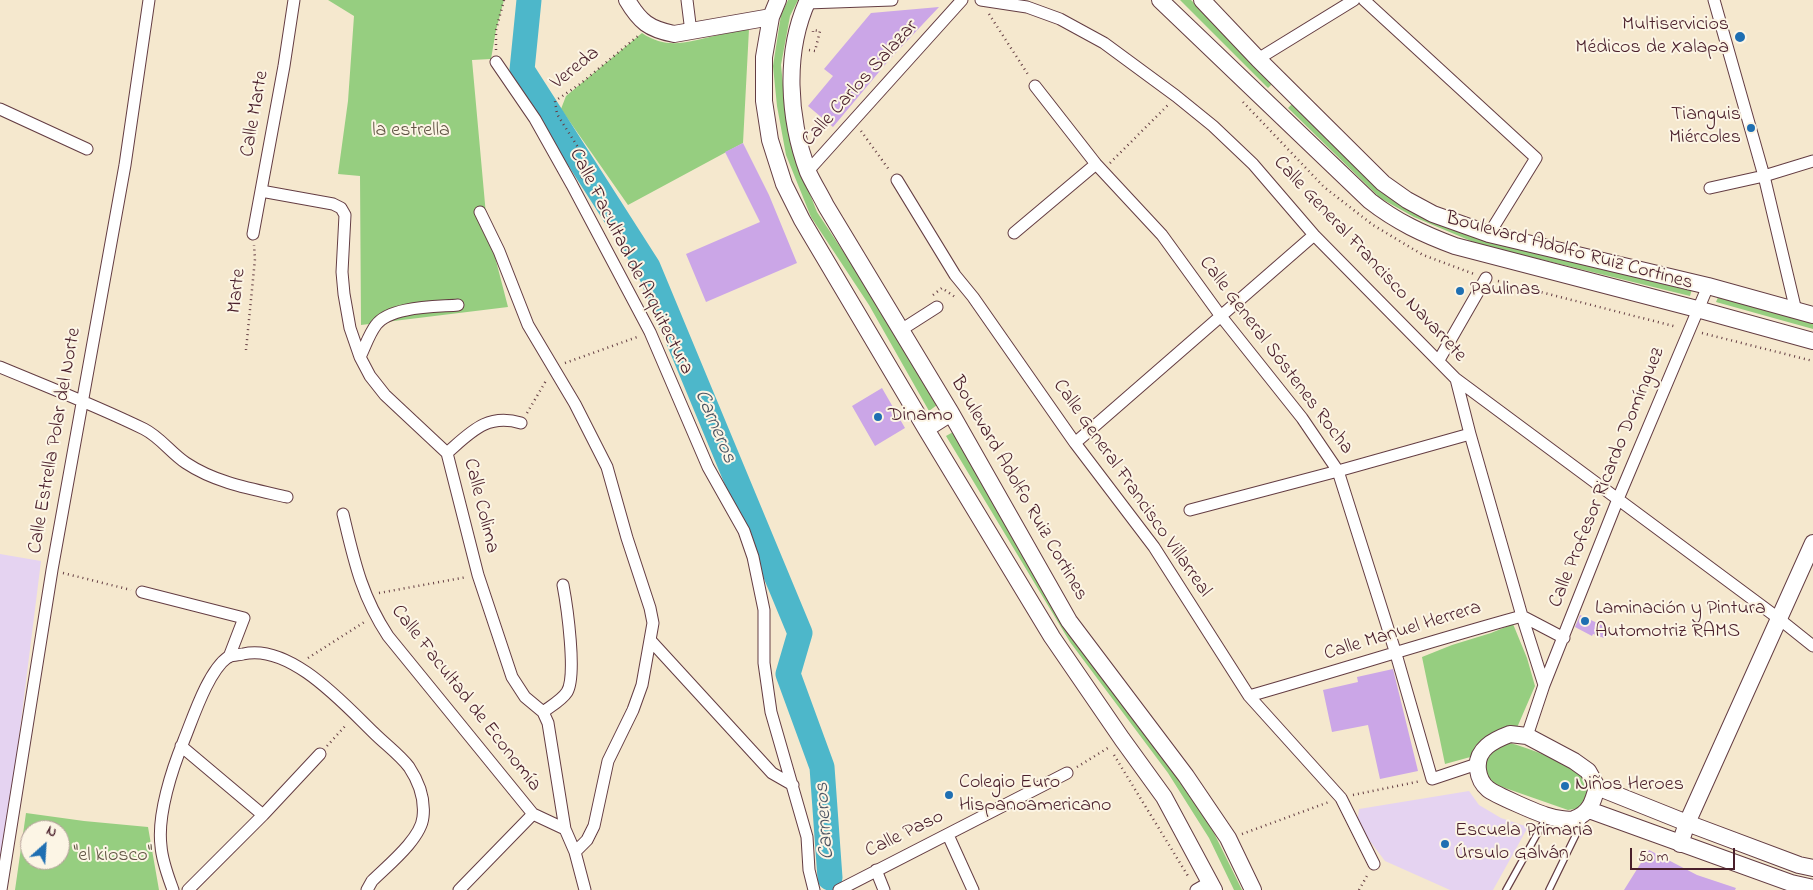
<!DOCTYPE html>
<meta charset="utf-8">
<style>
body{margin:0}
#map{position:relative;width:1813px;height:890px;overflow:hidden;background:#f5e8ce;font-family:"Indie Flower",sans-serif}
canvas{display:block}
.north{position:absolute;left:20px;top:820px;width:50px;height:50px;box-sizing:border-box;background:#fcf5e5;border:1px solid #b59f9b;border-radius:50%;rotate:26deg;font-size:14px;font-weight:700;line-height:20px;text-align:center;color:#4a1f2b}
.north::after{content:'';display:block;margin:auto;width:18px;height:22px;background:#1f6fb2;clip-path:polygon(50% 0,100% 100%,50% 72%,0 100%)}
.scale{position:absolute;left:1630px;top:848px;width:105px;height:22px;box-sizing:border-box;border:2px solid #4a1f2b;border-top:0;padding-left:6px;font-size:15px;line-height:18px;white-space:nowrap;color:#4a1f2b;-webkit-text-stroke:4px #fcf5e5;paint-order:stroke}
</style>
<div id="map">
<canvas width="1813" height="890"></canvas>
<div class="north">N</div>
<div class="scale">50 m</div>
</div>
<script>
const c = document.querySelector('canvas').getContext('2d');
c.lineJoin = 'round';
function fill(path, color) { c.fillStyle = color; c.fill(path, 'evenodd'); }
function trace(path, color, width, dash) { c.strokeStyle = color; c.lineWidth = width; c.lineCap = dash ? 'butt' : 'round'; c.setLineDash(dash || []); c.stroke(path); }
function drawText(font, color, halo, rows, align = 'center') {
  c.font = font + ' "Indie Flower",sans-serif'; c.lineWidth = 4; c.setLineDash([]); c.textBaseline = 'middle'; c.strokeStyle = halo; c.fillStyle = color; for (const [text, x, y, turn = 0] of rows) {
    c.save(); c.translate(x, y); c.rotate((+turn || 0) * Math.PI / 180); c.textAlign = isNaN(turn) ? turn : align; if (halo) c.strokeText(text, 0, 0); c.fillText(text, 0, 0); c.restore();
  }
}
fill(new Path2D(`
 M0,554L41,561L0,890Z
 M1469,791L1479,805L1501,818L1528,827L1493,890H1450L1385,861L1357,824L1359,809Z`), '#e5d3f1');
fill(new Path2D(`
 M328,0H504L496,30L491,59L472,60L487,226L508,307L361,325L360,176L338,174L348,101L354,16Z
 M788,0H798L790,16L781,65L785,105L793,151L817,212L876,301L937,405L929,411L869,305L811,217L786,155L777,106L773,66L781,15Z
 M1180,0H1191L1274,82L1268,88Z
 M749,29L743,143L628,205L561,109L566,96L642,33C667,50 688,42 714,36C726,33 738,31 749,29Z
 M1293,103L1384,192L1692,289L1690,296L1478,244L1414,217L1380,198L1288,108Z
 M1719,295L1813,323V329L1716,302Z
 M953,432L1175,769L1214,833L1242,890H1234L1209,838L1168,773L1070,642L946,436Z
 M1513,624L1527,658L1535,686L1516,730L1489,735L1475,746L1474,756L1445,764C1438,728 1429,693 1422,657L1452,645L1491,633Z
 M1506,742C1533,749 1563,761 1585,778L1588,794L1580,808L1568,810L1485,781L1484,756Z
 M26,813L84,821L148,827L159,890H15ZM30,830H60V860H30Z`), '#96ce80');
trace(new Path2D(`
 M529,0L522,70L648,267L800,633L788,674L822,767L830,878`), '#4db7ca', 25);
fill(new Path2D(`
 M939,7L889,60L833,127L808,106L833,76L824,69L871,13Z
 M743,143L769,195L797,263L706,302L686,254L760,222L725,152Z
 M882,388L905,428L875,446L852,406Z
 M1580,615L1608,628L1604,638L1593,634L1592,636L1575,627Z
 M1393,669L1418,771L1380,779L1368,725L1332,732L1323,690L1358,682L1357,677Z
 M1649,850L1697,875L1736,888L1735,890H1624Z`), '#cba6e7');
const lane = new Path2D(`
 M1506,890L1546,818
 M1549,890L1584,818`);
const street = new Path2D(`
 M687,0L691,32
 M981,0L1027,7L1060,19L1104,43L1176,96L1213,126L1253,164L1314,235L1456,379L1778,618L1813,646
 M1364,0L1536,158L1489,234
 M1714,0L1764,176L1796,311
 M807,3L892,0
 M1258,59L1354,0
 M496,62L535,119L572,185L650,332L708,467L744,531L753,557L764,610V663L771,712L807,837L809,870L814,890
 M1035,86L1096,164L1162,235L1220,315L1302,418L1338,471L1396,654L1432,779L1477,764
 M0,109L87,149
 M808,171L962,0
 M897,180L955,275L973,297L1075,443L1154,547L1249,696L1341,798L1374,864
 M1710,188L1764,176L1813,161
 M261,191L333,204L341,208L345,215L342,272L344,294L350,328L360,357L370,376L385,395L447,453L478,575L512,677L525,697L543,712L548,723L565,829L575,852L585,890
 M480,212L499,251L528,325L575,404L607,467L627,538L650,608L653,623L642,685L633,710L608,761L594,826L587,840L575,852
 M1014,233L1096,164
 M253,234L284,66L294,0
 M901,330L937,307
 M360,357C365,347 369,334 376,325C390,306 436,307 458,305
 M1439,360L1486,278
 M0,367C48,387 97,406 144,429C160,437 171,453 186,463C216,483 252,489 287,497
 M1456,379L1470,434L1522,616L1544,685L1527,736
 M1075,443L1314,235
 M447,453C471,432 487,413 521,423
 M1190,510L1338,471L1470,434
 M343,514C354,560 361,595 388,636L533,814L565,829
 M142,592L244,618L229,657
 M651,641L772,773L793,785
 M1544,685L1618,499L1708,286
 M1249,696C1340,670 1431,641 1522,616L1564,638
 M543,712C551,706 562,700 567,692C577,676 567,606 563,585
 M181,746L263,815
 M948,835L973,890
 M876,870L884,890
 M1,890L52,570L125,165L149,0
 M173,890C168,876 162,861 161,846C157,815 172,769 184,740C193,718 208,671 228,657C232,655 238,655 243,654C290,643 343,703 374,733C385,744 400,755 409,767C419,782 425,800 423,817C421,839 387,866 372,881L367,890
 M188,890L263,815L320,754
 M459,890L533,814
 M839,890L1067,773
 M1196,890L1210,882`);
const secondary = new Path2D(`
 M627,0C640,22 649,29 674,34L771,17
 M778,0L771,17L764,57V101L770,140L784,184L802,220L926,429L1052,637L1122,739L1164,797L1214,890
 M808,0C784,52 788,118 808,172C813,183 820,194 826,206L951,413L1069,621L1186,776L1228,838L1253,890
 M1160,0L1370,201C1397,222 1423,234 1455,246L1697,309L1813,341
 M1202,0L1258,59L1383,183L1407,200L1433,214L1489,234L1708,286L1813,315
 M926,429L951,413
 M1510,734L1527,736L1574,761L1588,771L1597,787C1593,802 1590,813 1574,819C1568,821 1554,818 1548,816C1539,814 1494,794 1488,789C1482,784 1479,778 1478,770C1475,749 1494,740 1510,734Z
 M1597,787L1687,823L1799,865L1813,868
 M1589,810L1791,883L1813,888
 M1680,844L1687,823L1813,543`);
trace(lane, '#643d43', 8);
trace(street, '#643d43', 13);
trace(secondary, '#643d43', 18);
trace(new Path2D(`
 M989,14L1029,76
 M496,50V30L504,0
 M809,50L815,51L820,31L813,30V32
 M1243,102L1324,187L1373,225L1423,255L1474,274
 M861,131L890,171
 M1110,163L1168,105
 M581,178L591,168L557,114L555,101L580,84L638,36
 M1498,281L1677,327
 M933,295L942,288L955,297
 M1702,333L1813,361
 M246,350L255,259L254,245
 M565,363L640,336
 M527,413L547,379
 M63,573L131,590
 M379,593L467,577
 M308,658L366,621
 M327,746L347,724
 M1114,755L1188,876
 M1077,767L1111,746
 M1353,795L1421,781
 M1242,834L1329,802
 M1359,890L1368,874`), '#643d43', 2.5, [1, 4]);
trace(lane, '#fff', 5.5);
trace(street, '#fff', 11);
trace(secondary, '#fff', 16);
for (const [x, y, r, color] of [
 [1740,37,6,"#1f6fb2"],
 [1751,128,5,"#1f6fb2"],
 [1460,291,5,"#1f6fb2"],
 [878,417,5,"#1f6fb2"],
 [1585,621,5,"#1f6fb2"],
 [1565,786,5,"#1f6fb2"],
 [949,795,5,"#1f6fb2"],
 [1445,844,5,"#1f6fb2"]
]) { const dot = new Path2D(); dot.arc(x, y, r, 0, 2 * Math.PI); c.fillStyle = color; c.fill(dot); trace(dot, '#fcf5e5', 2); }
drawText('20px', '#4a1f2b', '#fcf5e5', [
 ["Multiservicios",1729,26,"right"],
 ["Médicos de Xalapa",1729,49,"right"],
 ["Tianguis",1741,116,"right"],
 ["Miércoles",1741,139,"right"],
 ["Paulinas",1470,291],
 ["Dinamo",888,417],
 ["Laminación y Pintura",1595,610],
 ["Automotriz RAMS",1595,633],
 ["Colegio Euro",959,784],
 ["Hispanoamericano",959,807],
 ["Niños Heroes",1575,786],
 ["Escuela Primaria",1455,832],
 ["Úrsulo Galván",1455,855]
], 'left');
drawText('20px', '#4a1f2b', '#fcf5e5', [
 ["Vereda",576,69,-39],
 ["Calle Carlos Salazar",861,84,-48],
 ["Calle Marte",256,114,-80],
 ["Boulevard Adolfo Ruiz Cortines",1569,252,15],
 ["Calle General Francisco Navarrete",1369,260,47],
 ["Calle Facultad de Arquitectura",630,262,63],
 ["Marte",238,291,-84],
 ["Calle General Sóstenes Rocha",1275,356,53],
 ["Calle Estrella Polar del Norte",56,441,-80],
 ["Calle Profesor Ricardo Domínguez",1608,478,-68],
 ["Boulevard Adolfo Ruiz Cortines",1018,489,60],
 ["Calle General Francisco Villarreal",1131,489,55],
 ["Calle Colima",480,506,76],
 ["Calle Manuel Herrera",1403,632,-17],
 ["Calle Facultad de Economía",465,699,52],
 ["Calle Paso",905,835,-26]
]);
drawText('20px', '#615444', '#fcf5e5', [
 ["la estrella",411,132],
 ["\"el kiosco\"",113,857]
]);
drawText('italic 21px', '#4b5463', '#fcf5e5', [
 ["Carneros",714,427,67],
 ["Carneros",826,821,-94]
]);
</script>
